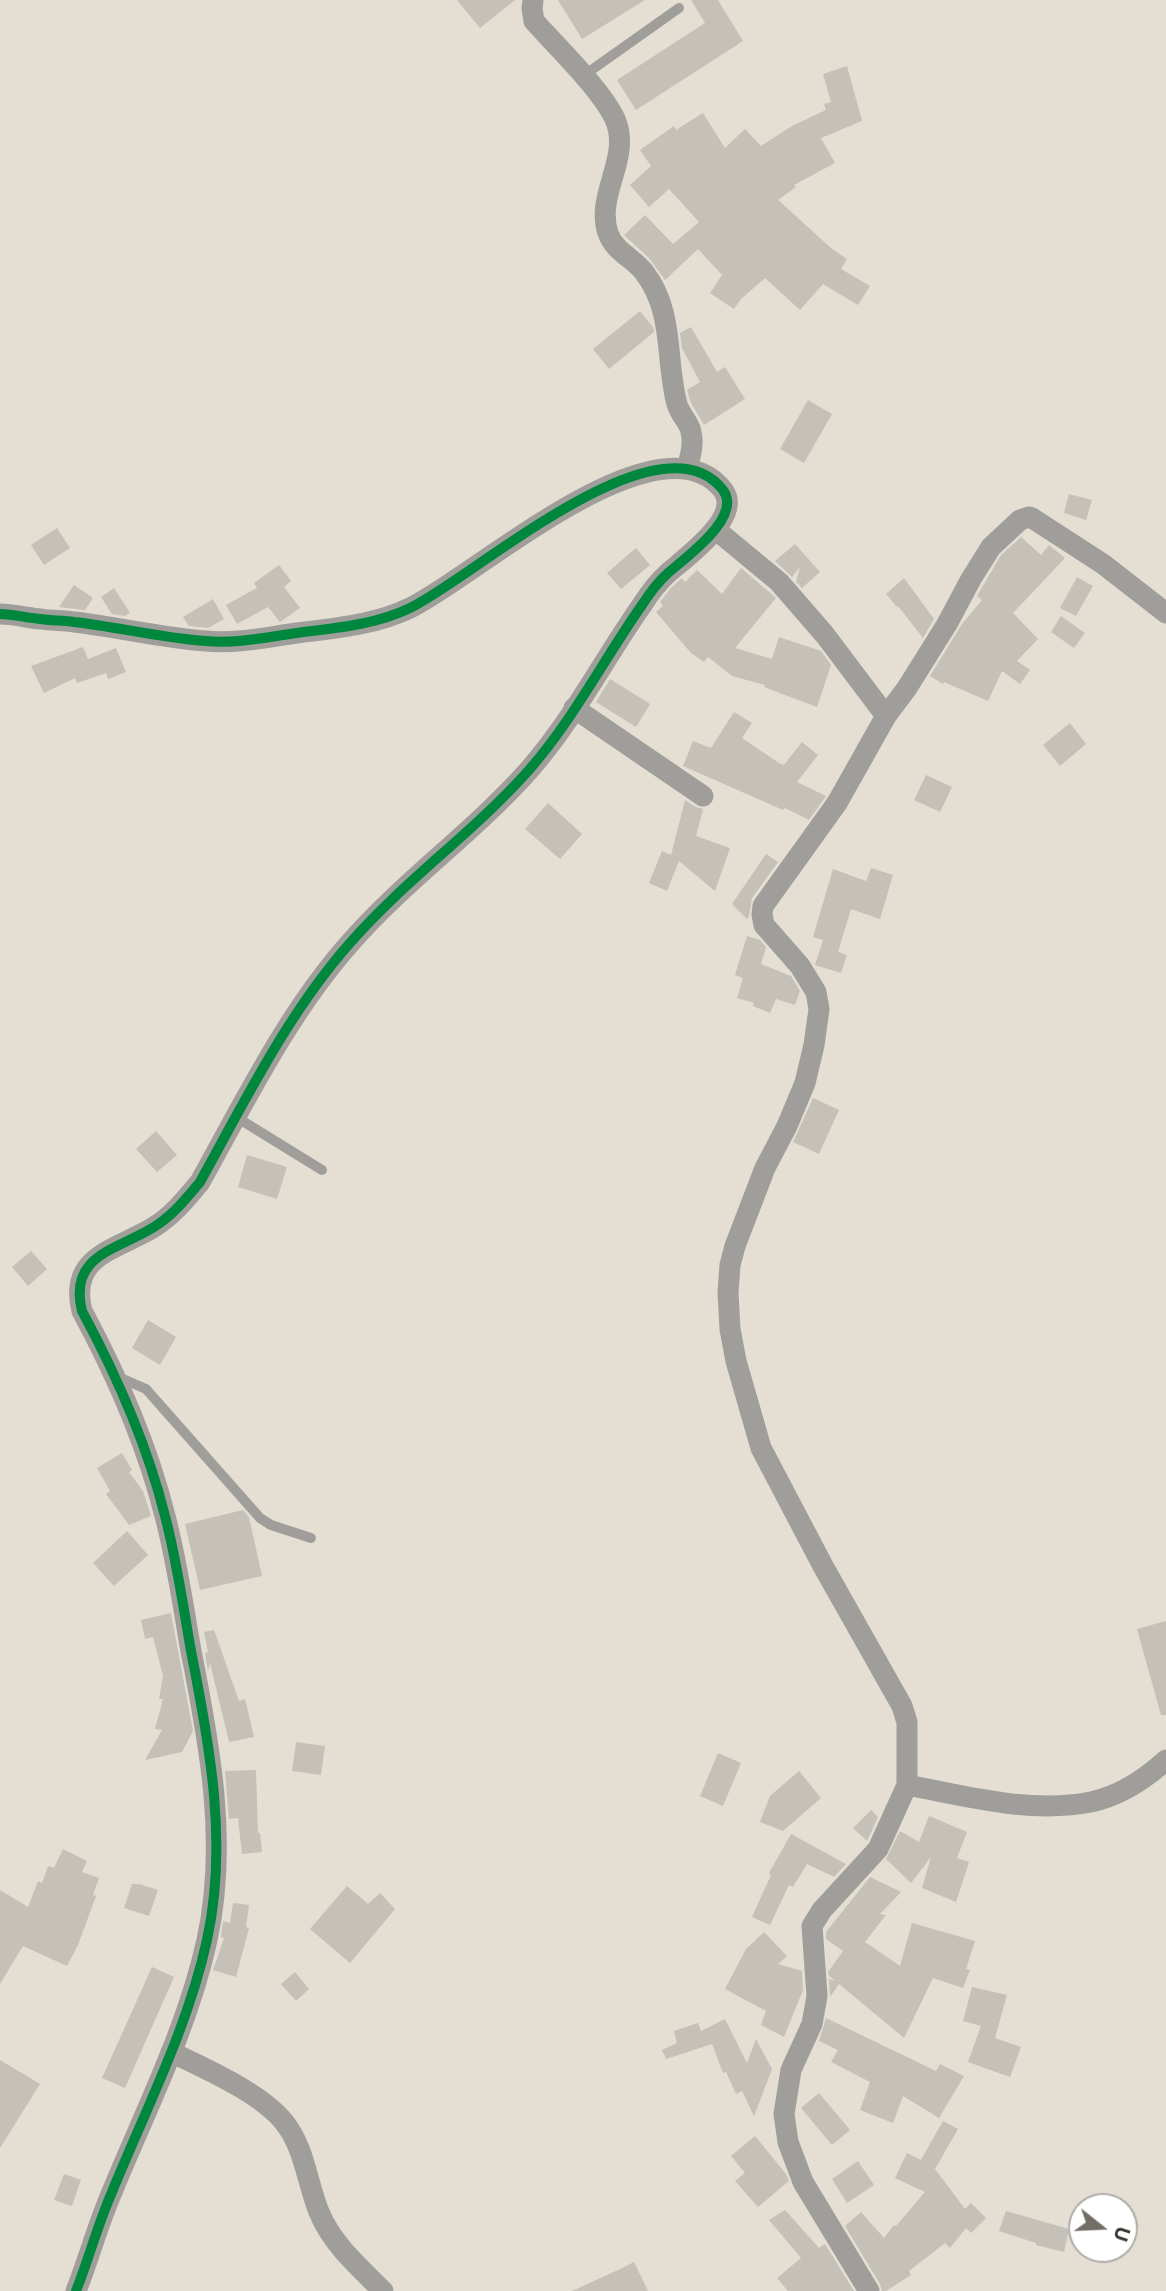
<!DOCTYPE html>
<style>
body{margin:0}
#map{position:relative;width:1166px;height:2291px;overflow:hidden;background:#e4ded3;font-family:Inter,sans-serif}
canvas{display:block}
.north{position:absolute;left:1068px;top:2193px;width:70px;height:70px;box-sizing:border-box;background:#fff;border:2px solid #afadaa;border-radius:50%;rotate:108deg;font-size:19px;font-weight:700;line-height:28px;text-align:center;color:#36322a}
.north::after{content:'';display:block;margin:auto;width:24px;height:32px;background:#736e65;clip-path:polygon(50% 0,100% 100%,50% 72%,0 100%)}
</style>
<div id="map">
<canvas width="1166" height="2291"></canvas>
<div class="north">U</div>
</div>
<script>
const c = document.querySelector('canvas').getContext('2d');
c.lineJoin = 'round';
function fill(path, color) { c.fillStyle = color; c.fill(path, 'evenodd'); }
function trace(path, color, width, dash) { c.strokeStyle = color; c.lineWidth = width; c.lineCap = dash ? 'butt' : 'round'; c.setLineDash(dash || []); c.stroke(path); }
fill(new Path2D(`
 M457,0H515L480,28Z
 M558,0H645L582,39Z
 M691,0H718L743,41L636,110L617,80L705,23Z
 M847,66L862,121L821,138L835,163L794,185L796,187L778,200L831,248L847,259L841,269L870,286L858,305L823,284L800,310L765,278L741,299L734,309L710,293L722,275L698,249L665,280L649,258L624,235L645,215L673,244L699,222L669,189L649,207L630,185L651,166L640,150L674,126L676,130L703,113L725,148L745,129L761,146L792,126L826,110L824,104L831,102L823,74Z
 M640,311L653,327L654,332L609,369L593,349Z
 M691,327L717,372L725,367L745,399L704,425L691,403L687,390L700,382L682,348L680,333Z
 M808,400L832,414L804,463L780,449Z
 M1069,494L1092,500L1086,520L1064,513Z
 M57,528L70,548L44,565L31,545Z
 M1021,537L1041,555L1049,545L1065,558L1013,613L1038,639L1017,661L1030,670L1020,684L1002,671L988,701L944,682L943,684L930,676L962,624L982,600L977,596L1001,555Z
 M795,544L820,572L802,588L796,582L800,567L792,577L775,561Z
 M636,548L650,565L621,589L607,573Z
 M279,565L291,581L284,587L300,608L280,622L268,607L237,624L226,605L257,588L254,583Z
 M741,568L776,598L735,648L772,659L779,637L821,651L831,665L817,707L764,687L765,685L732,676L708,657L704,662L691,653L656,612L663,606L660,602L670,589L682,578L685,582L697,570L722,594Z
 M1077,577L1093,586L1076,616L1060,608Z
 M904,578L934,619L923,638L898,606L897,607L886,594Z
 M74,585L93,598L85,610L59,607Z
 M114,588L130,613L125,616L112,614L101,597Z
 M213,599L224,619L208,628L189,626L183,617Z
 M1061,616L1085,633L1074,648L1051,632Z
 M83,647L88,659L116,648L126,672L108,679L106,673L77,683L75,678L44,693L31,666Z
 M610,679L650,704L636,727L596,702Z
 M734,712L752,723L742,738L779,763L784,765L802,742L818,755L797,782L826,796L809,820L785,808L783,810L683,766L693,741L711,748Z
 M1070,723L1086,744L1060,766L1043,745Z
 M926,775L952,787L940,812L914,800Z
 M685,800L696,807L703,809L696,836L730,848L715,891L679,861L667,891L649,883L662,851L671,855Z
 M548,803L582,834L560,859L525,829Z
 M766,854L778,862L752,898L749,916L747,919L732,904Z
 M871,868L893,875L880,919L851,909L838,952L847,955L841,973L815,965L823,940L813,937L833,869L866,881Z
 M747,936L760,940L766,947L761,964L791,976L800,991L795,1005L776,999L770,1013L753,1006L754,1003L737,998L743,978L735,975Z
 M813,1098L839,1110L819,1154L793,1142Z
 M156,1131L177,1155L157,1172L136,1149Z
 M247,1155L287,1167L277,1199L238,1187Z
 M31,1251L47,1269L28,1286L12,1267Z
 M148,1320L176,1337L160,1365L132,1348Z
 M122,1453L132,1470L129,1472L143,1491L151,1516L129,1525L106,1494L110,1491L97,1468Z
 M243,1510L249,1517L262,1576L200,1590L185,1524Z
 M127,1531L148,1555L114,1586L93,1563Z
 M171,1613L193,1731L182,1752L145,1760L162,1730L155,1729L163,1699H159L163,1676L153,1637L145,1639L141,1620Z
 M1166,1621V1715H1161L1137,1629Z
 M214,1630L239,1701L245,1699L254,1737L229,1742L210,1663L208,1671L205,1653L208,1652L204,1632Z
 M296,1742L325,1746L321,1775L292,1771Z
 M718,1753L741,1763L723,1806L700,1796Z
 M256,1770L258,1833H260L262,1852L242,1854L238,1818L229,1819L225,1771Z
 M799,1771L821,1798L783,1831L760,1822L770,1796Z
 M871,1810L878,1817L867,1841L853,1828Z
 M929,1816L967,1832L957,1858L969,1862L956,1902L922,1888L931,1857L911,1883L886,1859L900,1831L919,1842Z
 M791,1834L846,1864L834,1877L807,1864L793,1887L789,1885L770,1925L752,1917L771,1875L769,1873Z
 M63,1849L87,1861L82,1872L99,1878L93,1895L96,1896L78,1945L67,1966L23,1946L0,1984V1890L28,1907L38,1881L42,1883L48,1866L54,1868Z
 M870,1877L901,1892L880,1914L886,1915L865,1942L900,1966L912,1923L975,1941L966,1969L970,1970L963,1988L933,1978L904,2038L839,1984L830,1997L829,1979L836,1981L829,1976L828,1972L843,1951L826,1939V1932Z
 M132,1884H139L158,1890L149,1916L124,1908Z
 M347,1886L368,1904L380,1893L395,1909L350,1963L310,1929Z
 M233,1903L249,1905L246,1927L249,1928L236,1977L213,1970L224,1938L221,1937L223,1921L230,1923Z
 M764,1932L787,1956L778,1964L802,1971L803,1990L784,2037L761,2025L766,2011L725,1989L746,1949Z
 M152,1967L174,1977L125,2088L102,2078Z
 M295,1972L309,1989L296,2001L281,1984Z
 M972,1987L1007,1995L995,2038L1021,2047L1010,2077L968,2062L981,2026L963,2021Z
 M826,2018L936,2071L940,2064L964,2076L939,2118L903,2096L893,2123L860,2110L870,2082L831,2062L838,2050L819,2041Z
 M725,2019L747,2063L756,2039L772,2069L754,2116L742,2091L736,2094L726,2072L723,2073L712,2044L666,2059L662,2050L677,2043L674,2031L698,2023L701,2031Z
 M0,2060L40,2084L0,2148Z
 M819,2093L850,2130L832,2145L801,2108Z
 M943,2121L958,2129L935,2169L965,2209L971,2203L986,2218L971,2233L966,2228L950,2248L945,2243L909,2271L911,2275L886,2291H882L880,2284L845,2226L861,2212L884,2238L894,2225L896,2226L925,2192L895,2178L907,2153L921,2160Z
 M755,2136L786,2174L789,2181L758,2207L735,2181L745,2173L731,2156Z
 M858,2161L874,2185L847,2203L832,2179Z
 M64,2174L81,2180L72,2206L54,2200Z
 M785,2210L819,2248L825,2244L854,2291H788L777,2278L801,2258L769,2220Z
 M1006,2211L1069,2229L1064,2252L1036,2245V2243L999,2231Z
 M634,2262L648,2291H572L618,2270Z`), '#c5c0b8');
trace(new Path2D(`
 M583,76L679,8
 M236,1117L322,1170
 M116,1376L146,1389L260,1518L271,1525L311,1538`), '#a09e9a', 10);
trace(new Path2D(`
 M533,0L532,9L534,21C557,47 601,89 615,119C632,158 595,194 608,233C614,251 633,258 644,272C675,312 665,360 677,404C680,415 690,423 691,432C694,445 690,457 687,469
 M715,529L779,582L825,635L886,716L837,803L763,906L762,914L764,925L800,966L816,992L819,1009L814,1045L805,1083L787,1126L765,1168L735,1246L730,1265L728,1293L730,1329L736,1361L761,1448L823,1566L902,1706L907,1722V1785L878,1849L822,1910L812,1926L817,1996L812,2024L791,2070L784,2114L788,2142L803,2182L869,2291
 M0,614C14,614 27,618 41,619C52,621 63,620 74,622C118,627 162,638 206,641C237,644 267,637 297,633C335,628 375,625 410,608C473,578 660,409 723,490C743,517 686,557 668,573C658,582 649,594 642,605C604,659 573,720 529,770C474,832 405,880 350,943C288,1013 245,1101 200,1182C186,1199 172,1216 154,1227C117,1250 68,1255 82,1311C117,1376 147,1444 165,1516C177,1561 183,1606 191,1651C210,1746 228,1844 207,1940C188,2027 146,2109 112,2192C98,2224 89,2258 76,2291
 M574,708L703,796
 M886,716L907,688L947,624L971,579L991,547L1020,520L1029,517L1032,518L1103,564L1166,613
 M907,1785C966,1796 1030,1814 1091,1802C1119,1796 1145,1779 1166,1760
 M171,2052C204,2068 261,2093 284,2122C305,2148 307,2183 319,2212C332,2244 359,2267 383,2291`), '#a09e9a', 21);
trace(new Path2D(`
 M0,614C14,614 27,618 41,619C52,621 63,620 74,622C118,627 162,638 206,641C237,644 267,637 297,633C335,628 375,625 410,608C473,578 660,409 723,490C743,517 686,557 668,573C658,582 649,594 642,605C604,659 573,720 529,770C474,832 405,880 350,943C288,1013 245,1101 200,1182C186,1199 172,1216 154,1227C117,1250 68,1255 82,1311C117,1376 147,1444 165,1516C177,1561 183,1606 191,1651C210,1746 228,1844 207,1940C188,2027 146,2109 112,2192C98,2224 89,2258 76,2291`), '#00873e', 10);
</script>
